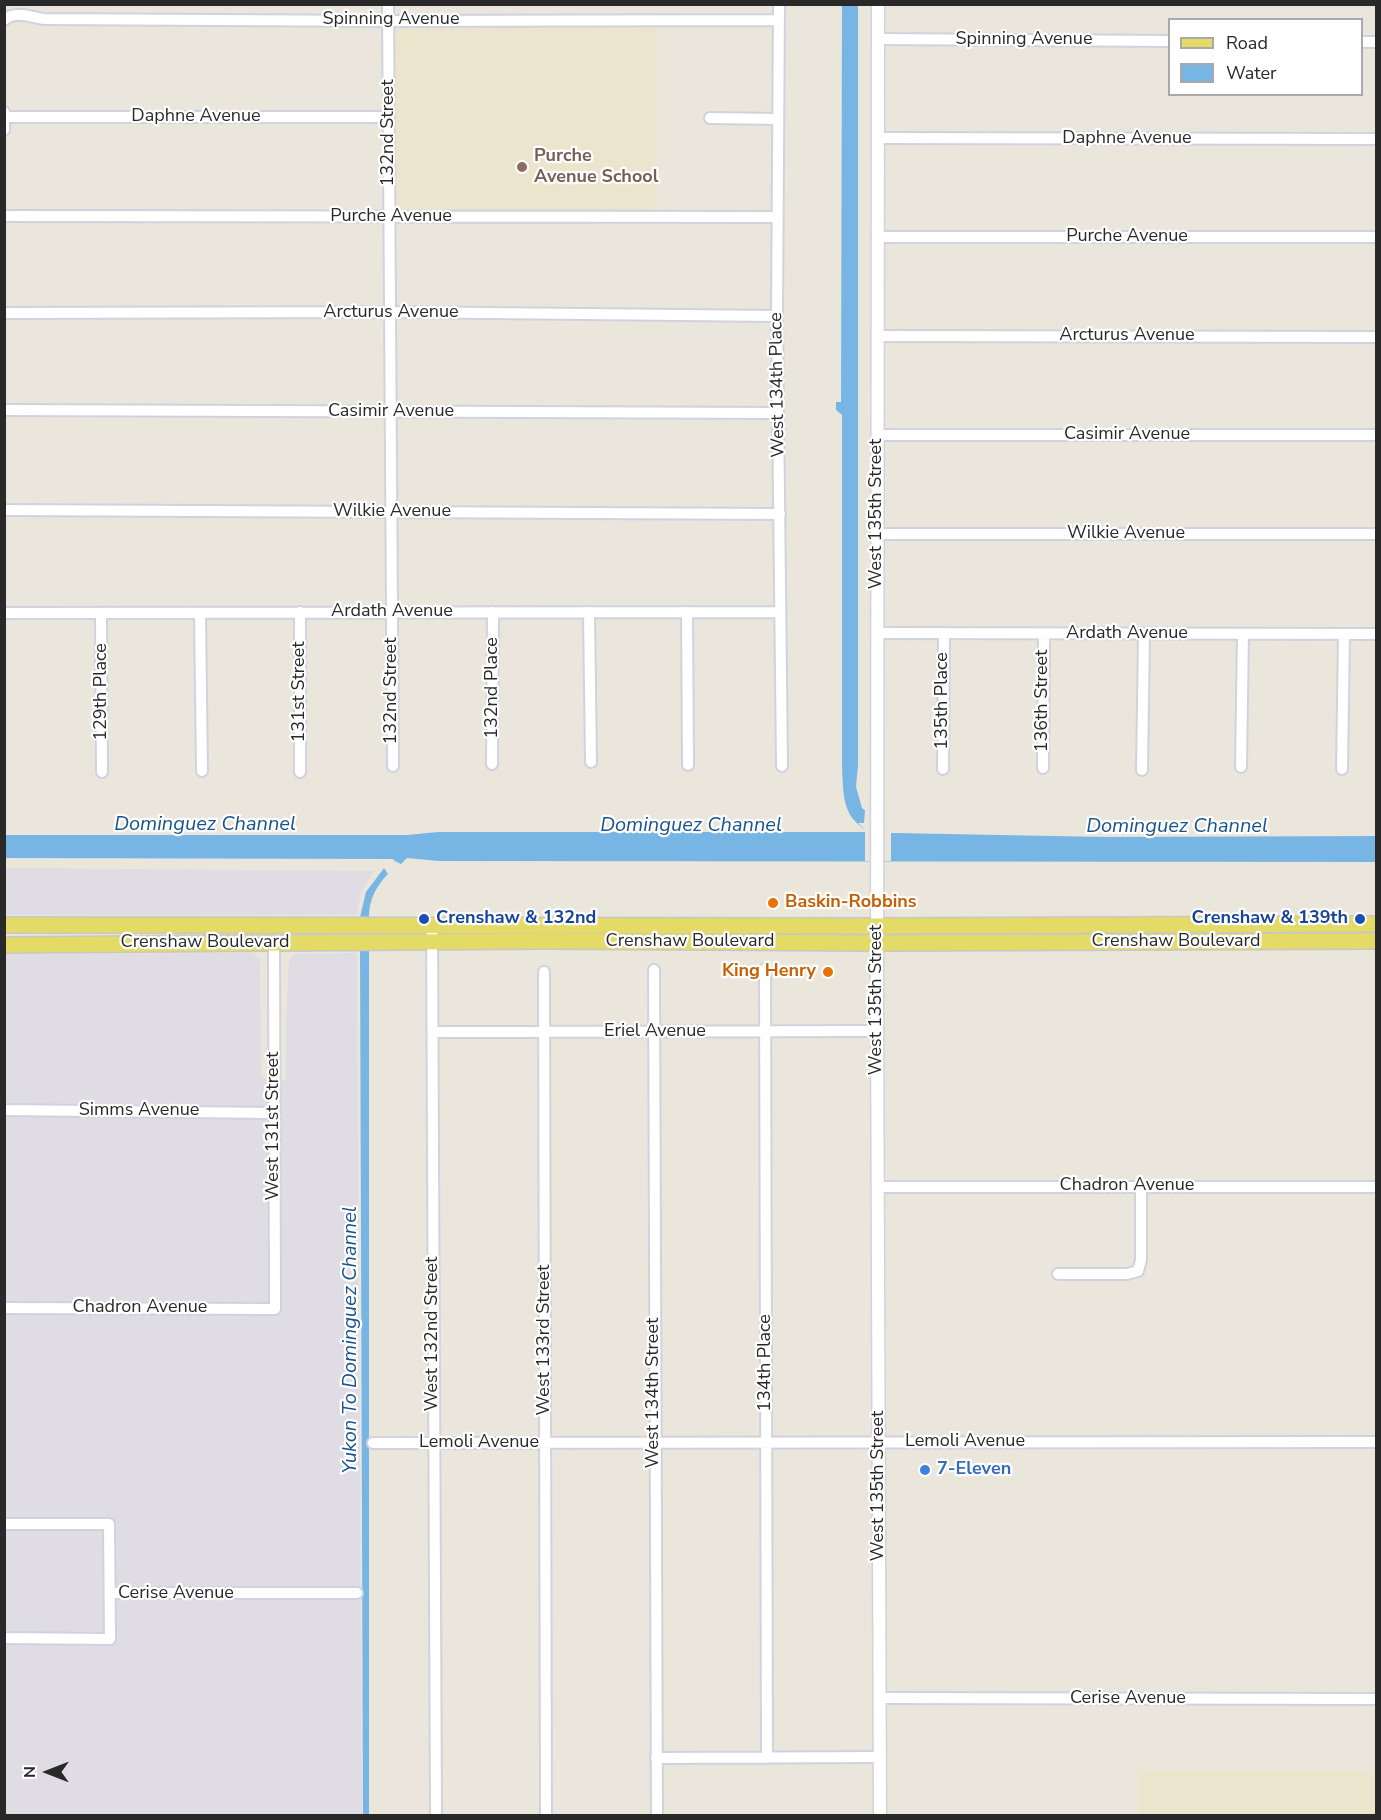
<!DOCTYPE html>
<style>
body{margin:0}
#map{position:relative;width:1381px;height:1820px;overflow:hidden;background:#eae6dc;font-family:"Nunito Sans",sans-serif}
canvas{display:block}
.frame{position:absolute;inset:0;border:6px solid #292929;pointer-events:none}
.legend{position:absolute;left:1168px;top:18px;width:195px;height:78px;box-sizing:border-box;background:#fff;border:2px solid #a9a9a9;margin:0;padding:8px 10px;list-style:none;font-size:18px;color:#292929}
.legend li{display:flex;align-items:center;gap:12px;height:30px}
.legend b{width:30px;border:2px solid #a9a9a9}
.north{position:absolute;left:18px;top:1742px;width:60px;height:60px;-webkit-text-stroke:4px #fff;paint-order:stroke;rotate:270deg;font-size:16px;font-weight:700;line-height:24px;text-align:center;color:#292929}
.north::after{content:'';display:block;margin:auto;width:21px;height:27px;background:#292929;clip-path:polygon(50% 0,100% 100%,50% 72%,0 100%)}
</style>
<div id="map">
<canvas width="1381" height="1820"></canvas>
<div class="frame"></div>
<ul class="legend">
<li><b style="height:8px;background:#e4da66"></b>Road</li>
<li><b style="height:16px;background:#77b6e4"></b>Water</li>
</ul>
<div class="north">N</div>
</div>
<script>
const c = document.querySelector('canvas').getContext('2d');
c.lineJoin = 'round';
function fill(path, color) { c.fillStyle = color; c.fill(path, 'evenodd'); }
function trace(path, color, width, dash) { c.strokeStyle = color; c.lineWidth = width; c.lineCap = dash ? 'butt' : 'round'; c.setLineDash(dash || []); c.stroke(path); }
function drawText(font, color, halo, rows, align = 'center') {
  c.font = font + ' "Nunito Sans",sans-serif'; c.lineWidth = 4.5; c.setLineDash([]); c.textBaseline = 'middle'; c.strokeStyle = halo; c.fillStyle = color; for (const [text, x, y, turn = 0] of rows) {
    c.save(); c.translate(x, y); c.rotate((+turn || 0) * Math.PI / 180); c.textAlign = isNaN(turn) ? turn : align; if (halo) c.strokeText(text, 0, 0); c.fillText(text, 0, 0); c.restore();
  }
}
fill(new Path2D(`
 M5,868L374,871L361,892L357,915H5Z
 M253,953L260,959L261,1078L273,1077L286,1080V1020L289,960L295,954L357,953L362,1815H5L4,954Z`), '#dfdce3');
fill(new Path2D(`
 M657,19L656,217L389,216L388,21Z
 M1138,1771H1376V1815H1139Z`), '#eae5cc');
fill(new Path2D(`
 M842,4L858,5V765L856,787L862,808L888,829L889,833H895L1107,837L1376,836V862L439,861L407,858L401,864L393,860L394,859L5,858V835H407L438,832H867C863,828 857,824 853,819C842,805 843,783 842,767V415L836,410V402H841Z
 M384,868L388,874C376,886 369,900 369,917H360L366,892Z
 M360,951H369V1816L363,1815Z`), '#77b6e4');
fill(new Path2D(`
 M865,810L888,829H891V861H865V830L858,823H864Z`), '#eae6dc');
const minor = new Path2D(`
 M388,4L393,766
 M779,4L777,316L782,766
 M4,20C16,10 30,17 44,19L388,21L779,20
 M878,39L1170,41
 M1362,42H1376
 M4,112V130
 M5,117H388
 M710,118L778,119
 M877,138L1376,139
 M4,216L778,217
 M877,237H1376
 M4,313L390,312L777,316
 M877,336L1376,337
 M4,410L778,413
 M877,435H1376
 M4,510L780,514
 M876,534H1376
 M589,612L591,762
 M687,612L688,765
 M4,613L780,612
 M101,613L102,772
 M200,613L202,771
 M877,633L1376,634
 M492,764L493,612
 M1241,767L1243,634
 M1043,768L1044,634
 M943,769L944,634
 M1342,769L1344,634
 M1142,770L1144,635
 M300,772V612
 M432,925L436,1816
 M765,969L767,1758
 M654,970L657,1816
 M544,972L546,1816
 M433,1032L877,1031
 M4,1110L273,1113
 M878,1187H1376
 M1058,1274H1127L1138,1271L1141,1260V1186
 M4,1308L275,1309L274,943
 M373,1443L1376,1442
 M4,1524H109L110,1639L4,1638
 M110,1593H357
 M880,1698L1376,1699
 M656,1758L880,1757`);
const tertiary = new Path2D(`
 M878,4L877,996L880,1816`);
const primary = new Path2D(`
 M4,925L877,926L1376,924
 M4,945L543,941L877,943L1376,941`);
trace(minor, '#d1d2e0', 14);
trace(tertiary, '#d1d2e0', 15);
trace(primary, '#c7c7c7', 18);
trace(minor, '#fff', 10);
trace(tertiary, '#fff', 12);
trace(primary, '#e4da66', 15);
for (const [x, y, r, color] of [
 [522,167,6,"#8d6e63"],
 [773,903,6,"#e8710a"],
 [424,919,6,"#1a4fb4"],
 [1360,919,6,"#1a4fb4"],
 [828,972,6,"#e8710a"],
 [925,1470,6,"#3f7fe0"]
]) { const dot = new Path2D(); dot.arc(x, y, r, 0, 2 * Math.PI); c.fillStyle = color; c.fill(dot); trace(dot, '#fff', 2); }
drawText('18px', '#292929', '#fff', [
 ["Spinning Avenue",391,20],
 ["Spinning Avenue",1024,40],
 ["Daphne Avenue",196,117],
 ["132nd Street",389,133,-90],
 ["Daphne Avenue",1127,139],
 ["Purche Avenue",391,217],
 ["Purche Avenue",1127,237],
 ["Arcturus Avenue",391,313],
 ["Arcturus Avenue",1127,336],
 ["West 134th Place",778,385,-91],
 ["Casimir Avenue",391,412],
 ["Casimir Avenue",1127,435],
 ["Wilkie Avenue",392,512],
 ["West 135th Street",877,514,-90],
 ["Wilkie Avenue",1126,534],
 ["Ardath Avenue",392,612],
 ["Ardath Avenue",1127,634],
 ["132nd Place",493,688,-90],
 ["132nd Street",392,691,-90],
 ["129th Place",102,692,-90],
 ["131st Street",300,692,-90],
 ["135th Place",943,701,-90],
 ["136th Street",1043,701,-90],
 ["Crenshaw Boulevard",690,942],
 ["Crenshaw Boulevard",1176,942],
 ["Crenshaw Boulevard",205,943],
 ["West 135th Street",877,1000,-90],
 ["Eriel Avenue",655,1032],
 ["Simms Avenue",139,1111],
 ["West 131st Street",274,1126,-90],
 ["Chadron Avenue",1127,1186],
 ["Chadron Avenue",140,1308],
 ["West 132nd Street",433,1334,-90],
 ["West 133rd Street",545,1340,-90],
 ["134th Place",766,1363,-90],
 ["West 134th Street",654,1393,-90],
 ["Lemoli Avenue",965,1442],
 ["Lemoli Avenue",479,1443],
 ["West 135th Street",879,1486,-90],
 ["Cerise Avenue",176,1594],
 ["Cerise Avenue",1128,1699]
]);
drawText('bold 18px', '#785e54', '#fff', [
 ["Purche",534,157],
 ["Avenue School",534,178]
], 'left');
drawText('bold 18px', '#c56008', '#fff', [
 ["Baskin-Robbins",785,903],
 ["King Henry",816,972,"right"]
], 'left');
drawText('bold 18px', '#164399', '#fff', [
 ["Crenshaw & 132nd",436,919],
 ["Crenshaw & 139th",1348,919,"right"]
], 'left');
drawText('bold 18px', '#366cbe', '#fff', [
 ["7-Eleven",937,1470]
], 'left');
drawText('italic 20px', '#18538d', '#fff', [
 ["Dominguez Channel",205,825],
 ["Dominguez Channel",691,826],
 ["Dominguez Channel",1177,827],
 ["Yukon To Dominguez Channel",351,1340,-90]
]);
</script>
